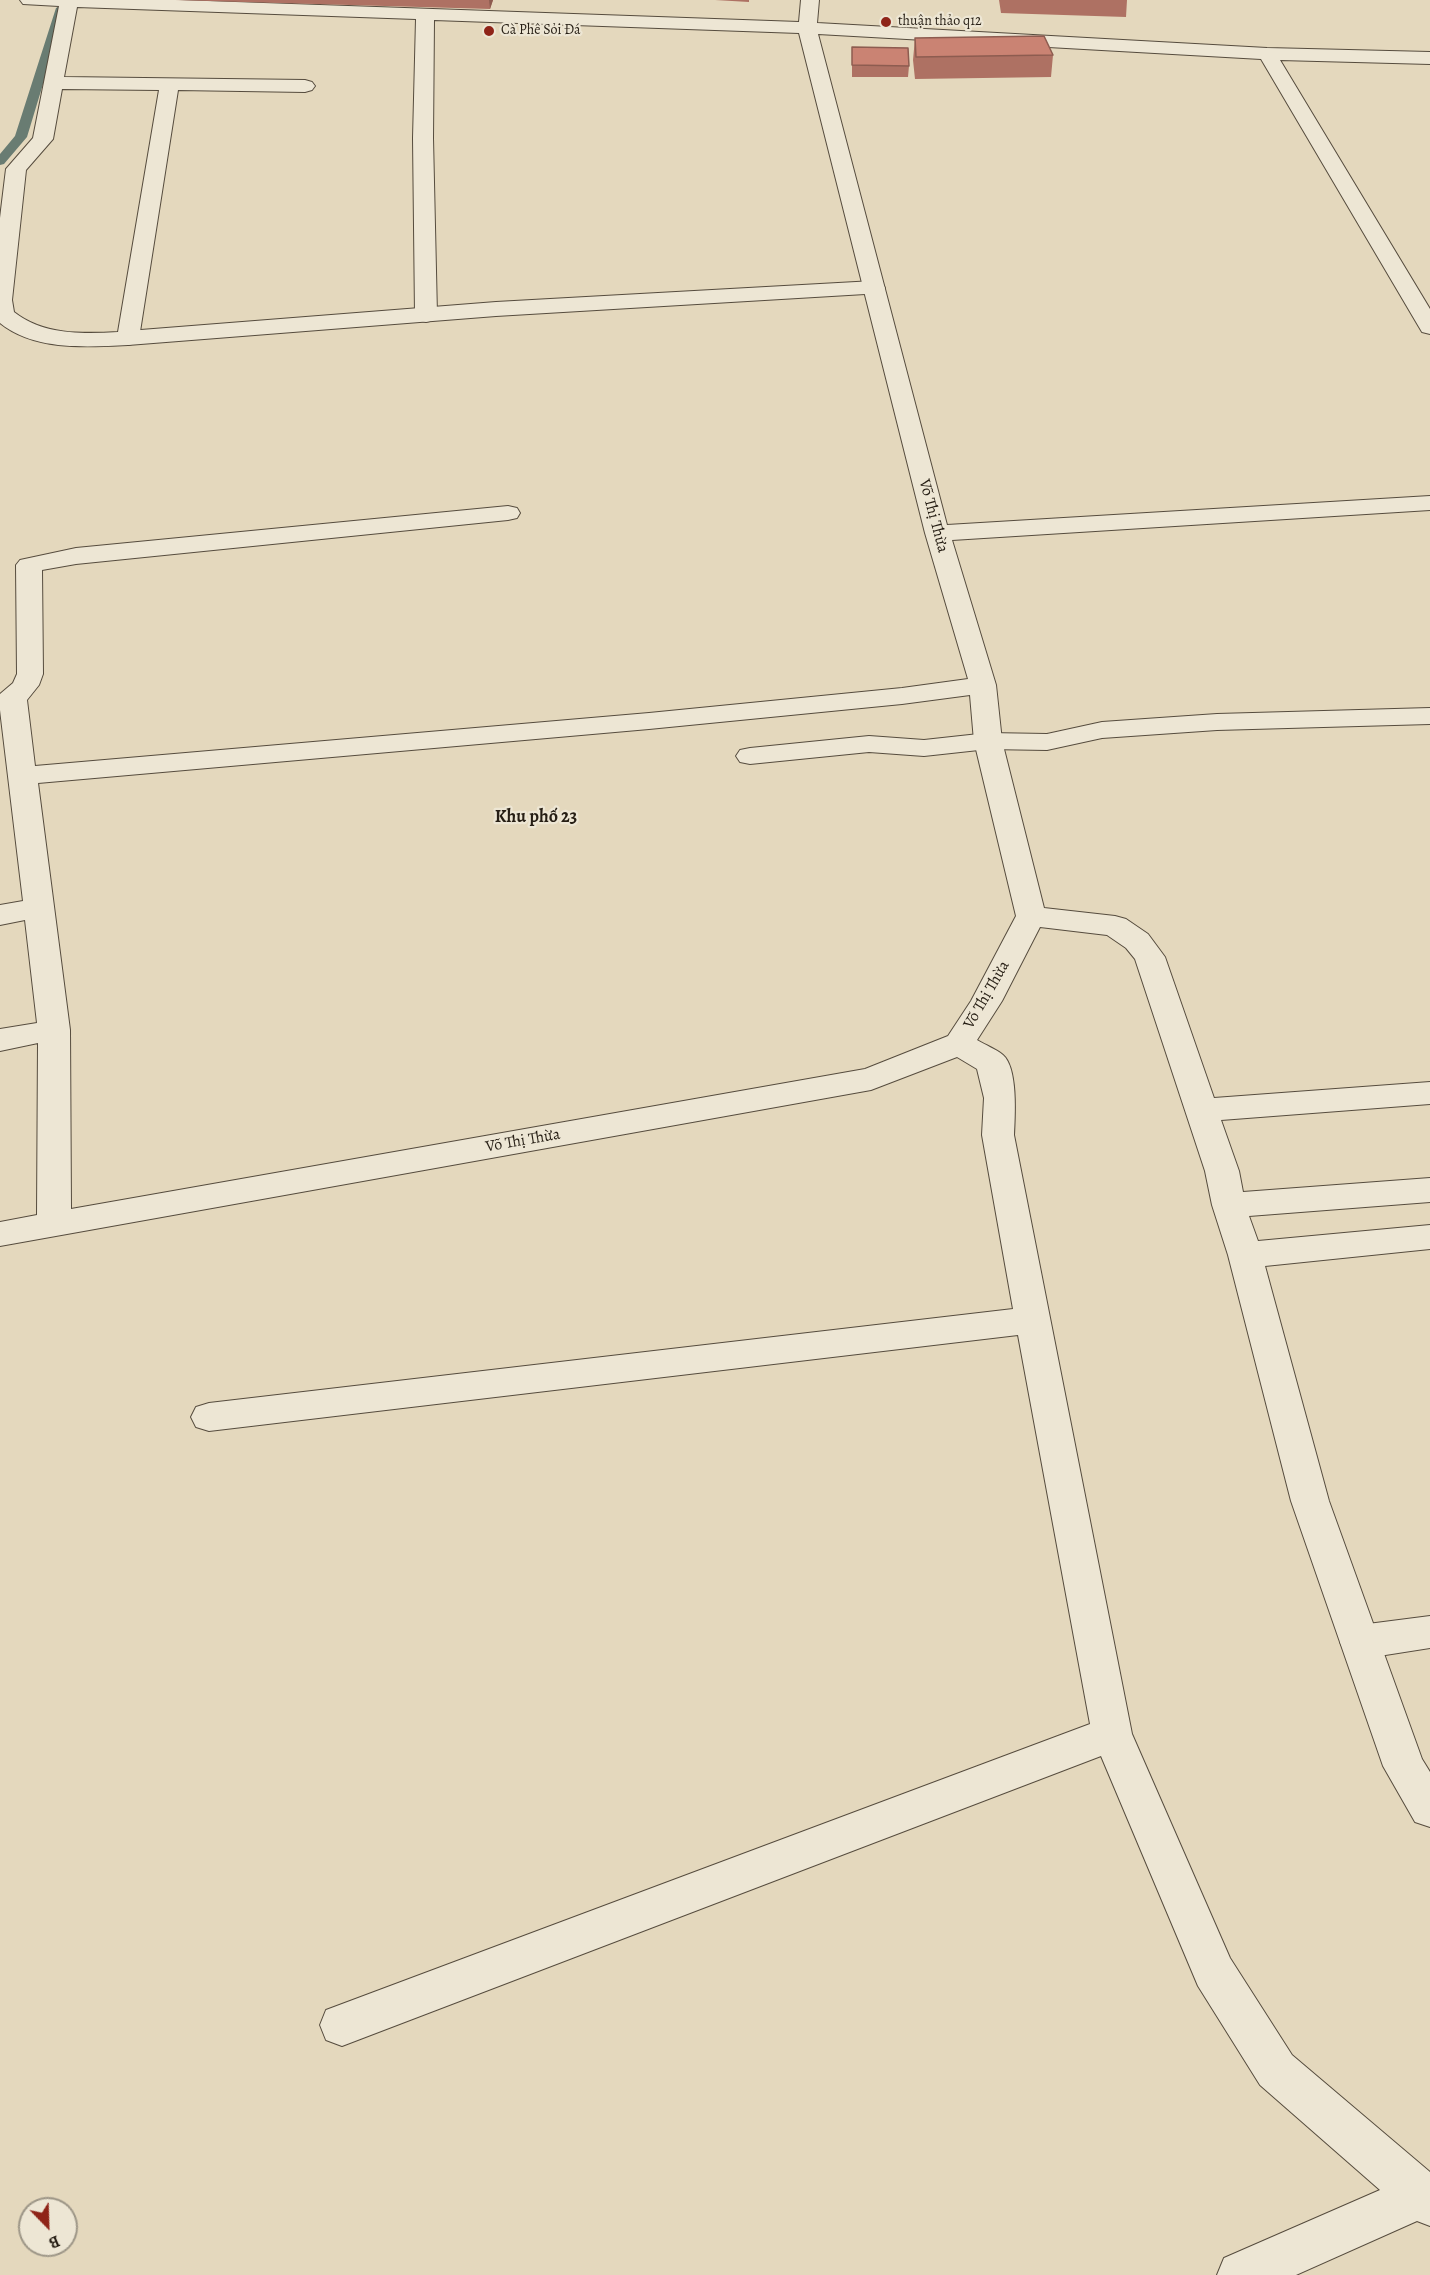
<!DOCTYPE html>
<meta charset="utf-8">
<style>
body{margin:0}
#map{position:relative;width:1430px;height:2275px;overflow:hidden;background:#e4d8bd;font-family:Alegreya,serif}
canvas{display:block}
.north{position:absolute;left:18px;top:2197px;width:60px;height:60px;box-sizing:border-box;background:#ede6d4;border:2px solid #9d9687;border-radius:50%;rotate:157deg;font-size:16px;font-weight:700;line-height:24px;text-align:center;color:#261e14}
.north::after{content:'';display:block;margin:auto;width:21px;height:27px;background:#8f2418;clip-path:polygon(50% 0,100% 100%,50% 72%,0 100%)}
</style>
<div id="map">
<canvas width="1430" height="2275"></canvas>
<div class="north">B</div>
</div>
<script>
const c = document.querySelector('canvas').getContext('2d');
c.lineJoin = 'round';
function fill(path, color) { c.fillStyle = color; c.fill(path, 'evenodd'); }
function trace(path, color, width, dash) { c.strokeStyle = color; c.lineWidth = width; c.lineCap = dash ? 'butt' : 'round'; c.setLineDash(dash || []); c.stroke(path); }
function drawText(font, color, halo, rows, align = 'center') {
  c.font = font + ' Alegreya,serif'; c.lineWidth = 4.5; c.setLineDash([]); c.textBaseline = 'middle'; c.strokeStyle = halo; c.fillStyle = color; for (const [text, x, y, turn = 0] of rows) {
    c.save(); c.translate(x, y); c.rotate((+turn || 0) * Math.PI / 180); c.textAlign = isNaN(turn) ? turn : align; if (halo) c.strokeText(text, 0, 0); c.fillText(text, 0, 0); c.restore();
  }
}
fill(new Path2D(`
 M61,5L66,8L27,137L4,164L0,165V154L15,136L56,8Z`), '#697c72');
const service = new Path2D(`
 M874,281L882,283L885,288L882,293L496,316L128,345L120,343L117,338L120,333L128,331L496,302Z
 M1430,708V724L1217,730L1102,738L1047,750L988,749L924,756L869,752L750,764L740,762L736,756L740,750L750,748L869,736L924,740L988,733L1047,734L1102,722L1217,714Z
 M1430,1616V1648L1360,1659L1346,1654L1340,1642L1346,1630L1360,1625Z`);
const minor = new Path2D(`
 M20,0H179L799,22L801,0H819L817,23L1267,48L1430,52V64L1280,60L1430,309V334L1422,332L1419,327L1261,59L818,34L947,525L1430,496V510L952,540L996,685L1002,741L1044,908L1115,916L1126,919L1148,934L1165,957L1214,1098L1430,1082V1104L1221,1120L1239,1171L1243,1192L1430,1178V1202L1249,1216L1258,1241L1430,1225V1249L1265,1266L1329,1501L1422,1759L1430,1772V1827L1415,1822L1383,1766L1291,1501L1228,1255L1212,1205L1205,1171L1135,959L1126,948L1107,935L1040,927L1002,1001L977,1040C985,1045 996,1049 1003,1055C1018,1068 1015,1116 1014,1135L1132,1734L1230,1958L1292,2055L1430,2172V2226L1417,2221L1296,2275H1217L1224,2258L1380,2190L1260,2085L1198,1986L1101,1756L342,2046L326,2040L320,2025L326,2010L1090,1724L1018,1335L209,1431L196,1427L191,1417L196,1407L209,1403L1013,1309L982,1135L984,1098L977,1069L957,1057L871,1090L0,1246V1222L37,1215L38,1043L0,1051V1029L37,1023L25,920L0,925V905L23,901L0,710V694L13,683L17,674L16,565L20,560L76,548L508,506L517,508L520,513L517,518L508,520L76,564L42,570L43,674L39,685L27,700L35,766L649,713L902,688L968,679L925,533L799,33L434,20L433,138L437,315L434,320L426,322L418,320L415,315L413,138L416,19L77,7L64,77L305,80L312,82L315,86L312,90L305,92L178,90L139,338L136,343L128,345C87,347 34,351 0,323V218L6,169L33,138L59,6L23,4ZM62,89L159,90L118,332C82,334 43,335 14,312L12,300L26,170L53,139ZM970,695L974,741L1016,916L971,1001L948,1036L865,1069L71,1209L70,1030L38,783L649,729L902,704Z`);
trace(service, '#564c3e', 2);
trace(minor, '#564c3e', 2);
fill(service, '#ede6d4');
fill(minor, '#ede6d4');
fill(new Path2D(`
 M175,0H493L490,9Z
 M715,0H749V2Z
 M999,0H1127L1126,17L1001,13Z
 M915,38L1053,55L1051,77L915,79L913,60Z
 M852,47L909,66L908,77H852Z`), '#ae7163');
fill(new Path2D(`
 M489,0H493L490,9Z`), '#8d5c50');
const building = new Path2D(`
 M1044,36L1053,55L916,57L915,38Z
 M852,47L908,48L909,66L852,65Z`);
fill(building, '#ca8373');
trace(building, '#8d5c50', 1.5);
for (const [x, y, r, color] of [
 [886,22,6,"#8f2418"],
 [489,31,6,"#8f2418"]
]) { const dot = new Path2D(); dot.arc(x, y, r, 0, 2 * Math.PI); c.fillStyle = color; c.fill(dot); trace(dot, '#ede6d4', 2); }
drawText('14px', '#261e14', '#ede6d4', [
 ["thuận thảo q12",898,22],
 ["Cà Phê Sỏi Đá",501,31]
], 'left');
drawText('16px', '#261e14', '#ede6d4', [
 ["Võ Thị Thừa",933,516,75],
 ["Võ Thị Thừa",987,995,-60],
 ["Võ Thị Thừa",523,1141,-10]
]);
drawText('bold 18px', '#261e14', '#ede6d4', [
 ["Khu phố 23",536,818]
]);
</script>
